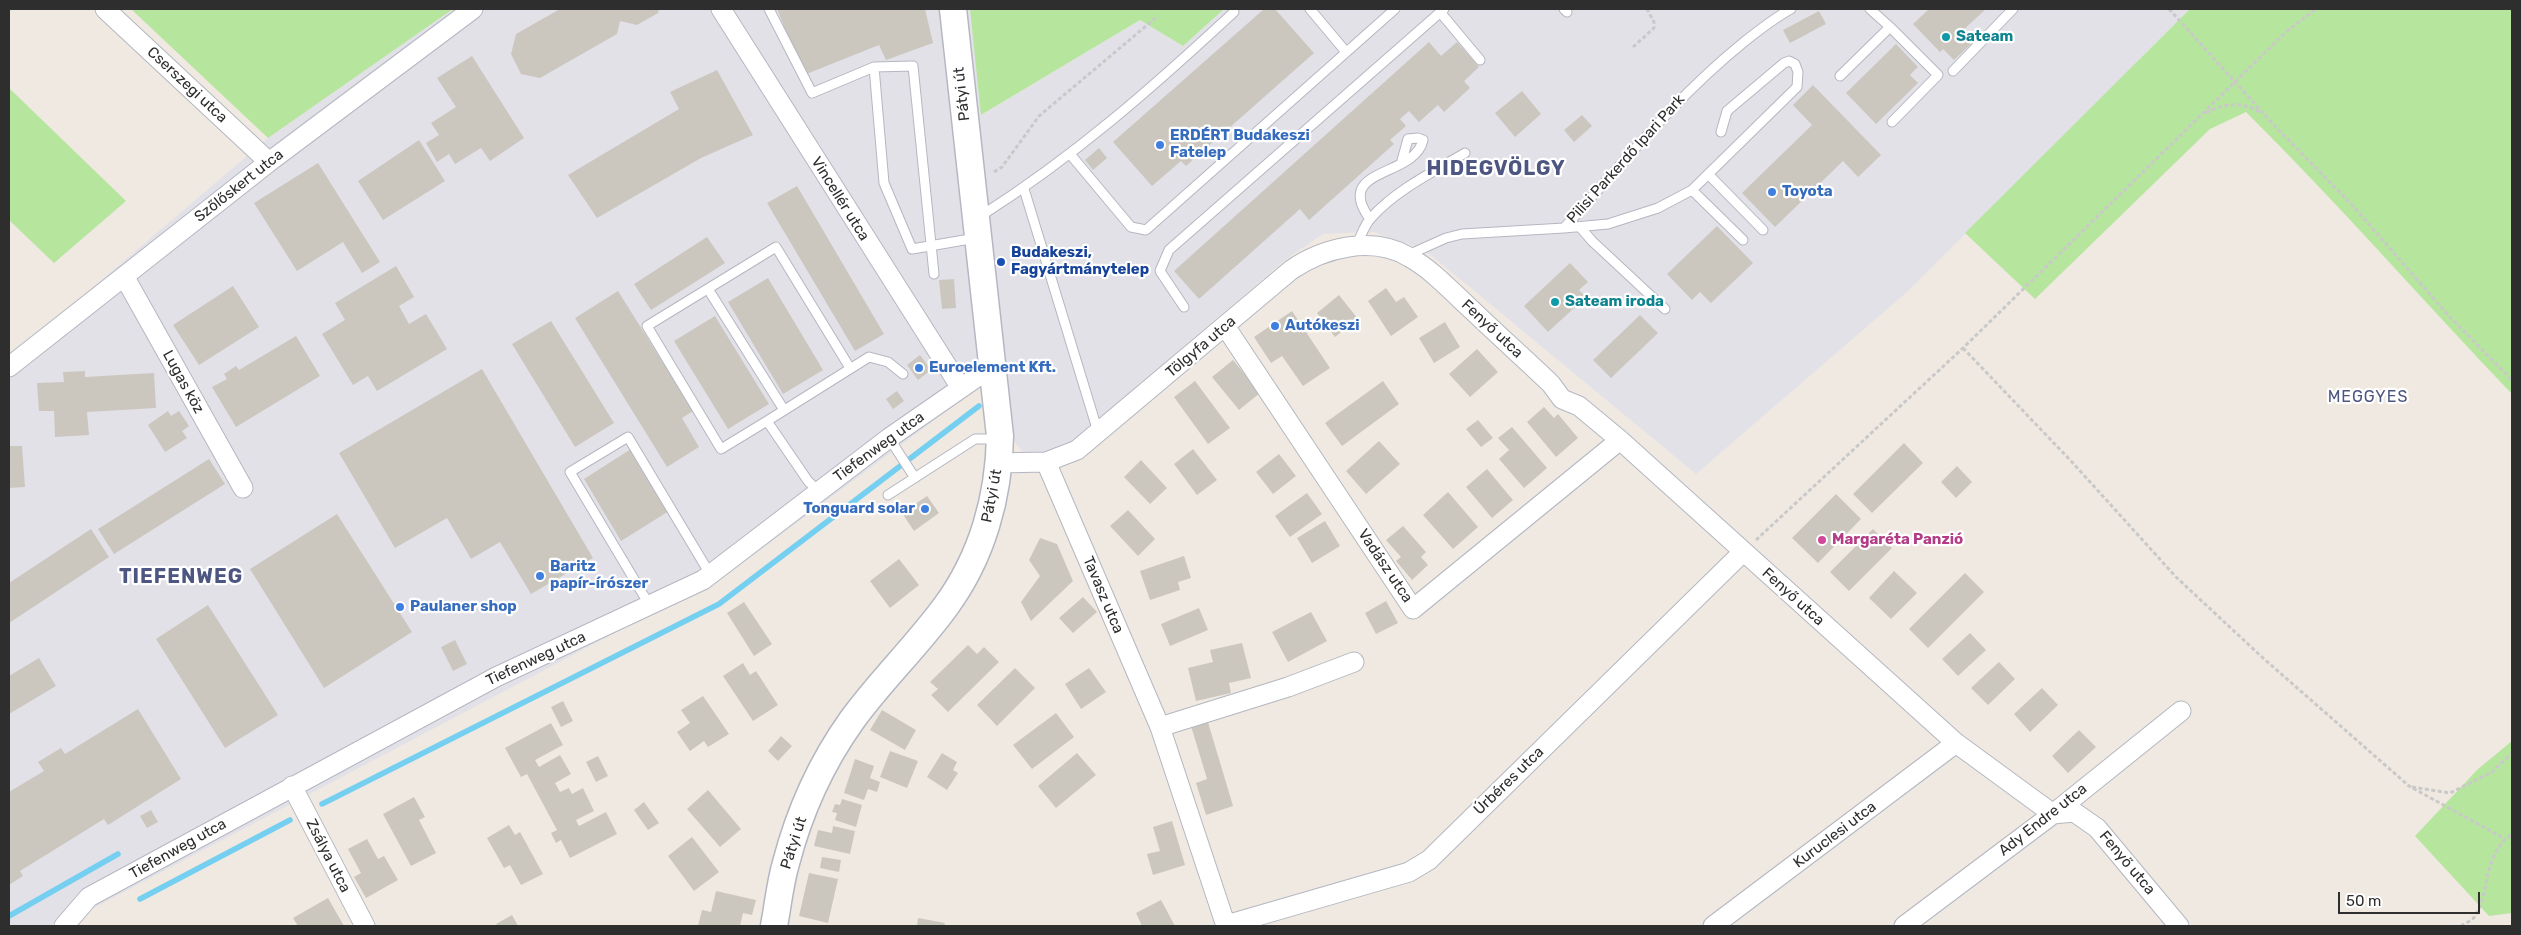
<!DOCTYPE html>
<meta charset="utf-8">
<style>
body{margin:0}
#map{position:relative;width:2521px;height:935px;overflow:hidden;background:#efe9e1;font-family:Rubik,sans-serif}
canvas{display:block}
.frame{position:absolute;inset:0;border:10px solid #2e2e2e;pointer-events:none}
.scale{position:absolute;left:2338px;top:892px;width:142px;height:22px;box-sizing:border-box;border:2px solid #2e2e2e;border-top:0;padding-left:6px;font-size:15px;line-height:18px;white-space:nowrap;color:#2e2e2e;-webkit-text-stroke:4px #fff;paint-order:stroke}
</style>
<div id="map">
<canvas width="2521" height="935"></canvas>
<div class="frame"></div>
<div class="scale">50 m</div>
</div>
<script>
const c = document.querySelector('canvas').getContext('2d');
c.lineJoin = 'round';
function fill(path, color) { c.fillStyle = color; c.fill(path, 'evenodd'); }
function trace(path, color, width, dash) { c.strokeStyle = color; c.lineWidth = width; c.lineCap = dash ? 'butt' : 'round'; c.setLineDash(dash || []); c.stroke(path); }
function drawText(font, color, halo, rows, align = 'center') {
  c.font = font + ' Rubik,sans-serif'; c.lineWidth = 4.5; c.setLineDash([]); c.textBaseline = 'middle'; c.strokeStyle = halo; c.fillStyle = color; for (const [text, x, y, turn = 0] of rows) {
    c.save(); c.translate(x, y); c.rotate((+turn || 0) * Math.PI / 180); c.textAlign = isNaN(turn) ? turn : align; if (halo) c.strokeText(text, 0, 0); c.fillText(text, 0, 0); c.restore();
  }
}
fill(new Path2D(`
 M453,9H970L982,115L1140,20L1183,46L1224,9H2190L1907,292L1696,474L1432,256L1420,248L1374,232L1323,234L1286,259L1067,446L1043,455L1028,454L1022,451L1014,441L1007,366L732,571L86,912L79,926H9V359L268,138Z`), '#e3e1e8');
fill(new Path2D(`
 M131,9H453L268,138Z
 M970,9H1224L1183,46L1140,20L981,115Z
 M2190,9H2512V394C2423,301 2338,203 2246,112L2210,129L2035,299L1965,233Z
 M9,88L126,201L54,263L9,220Z
 M2512,741V913L2489,916L2415,836L2478,769Z`), '#b6e59e');
trace(new Path2D(`
 M322,804L719,604L979,406
 M140,899L290,820
 M9,916L118,854`), '#75cff0', 5.5);
fill(new Path2D(`
 M560,9H659L658,13L637,25L620,21L617,34L540,78L521,74L511,54L516,34Z
 M777,9H925L933,43L886,60L879,45L804,75Z
 M1264,9H1275L1314,53L1186,166L1181,161L1152,186L1113,142Z
 M1929,9H1986L1961,32L1972,43L1954,60L1943,49L1940,52L1913,24Z
 M1819,11L1826,24L1790,43L1783,30Z
 M1429,42L1441,56L1457,42L1479,67L1464,81L1470,88L1444,112L1438,105L1419,122L1409,111L1400,119L1406,126L1390,140L1394,144L1309,220L1300,209L1199,299L1174,271Z
 M1896,44L1918,67L1910,75L1918,83L1876,124L1846,93Z
 M472,56L524,138L490,161L481,148L455,164L449,154L437,162L426,143L439,135L431,123L456,107L437,78Z
 M717,70L753,135L701,158L597,218L568,175L679,109L670,92Z
 M1813,85L1881,155L1858,177L1843,161L1775,227L1742,193L1812,125L1793,105Z
 M1522,91L1541,114L1515,137L1495,113Z
 M1582,115L1592,126L1574,142L1564,130Z
 M419,140L445,181L383,220L358,181Z
 M1099,148L1107,158L1093,170L1085,160Z
 M318,163L380,262L362,273L343,242L297,271L254,203Z
 M797,186L884,334L855,351L767,203Z
 M1717,226L1753,263L1711,303L1700,292L1692,300L1667,274Z
 M707,237L725,263L651,310L634,284Z
 M1570,263L1588,282L1579,290L1586,297L1548,332L1524,306Z
 M396,266L414,297L399,306L409,324L426,314L447,349L377,391L368,376L353,385L322,334L345,320L335,303Z
 M768,278L823,370L783,394L728,302Z
 M954,279L956,308L942,309L939,280Z
 M233,286L259,327L199,365L173,325Z
 M1386,288L1396,302L1404,297L1418,317L1391,336L1368,301Z
 M618,291L693,411L682,418L699,447L667,467L575,318Z
 M1339,295L1358,319L1335,337L1317,313Z
 M1292,311L1330,368L1303,386L1282,356L1271,363L1254,337Z
 M1640,315L1658,333L1611,378L1593,360Z
 M715,316L769,404L728,429L674,341Z
 M551,321L614,423L575,447L512,344Z
 M1445,322L1460,347L1434,363L1419,338Z
 M296,336L320,376L236,427L212,387L227,379L224,374L236,366L239,370Z
 M1477,349L1498,372L1470,397L1449,374Z
 M920,355L931,370L918,380L907,365Z
 M1233,360L1260,393L1239,410L1212,377Z
 M482,369L593,558L531,594L500,542L471,559L447,518L395,548L339,453Z
 M85,371V377L154,373L156,408L87,412L89,435L55,437L54,411H39L37,383L64,382L63,372Z
 M1195,381L1230,428L1208,444L1174,397Z
 M1383,381L1399,404L1342,446L1325,423Z
 M897,391L904,401L893,409L886,399Z
 M1544,407L1554,418L1558,414L1578,438L1556,457L1527,422Z
 M168,411L171,416L179,411L189,426L182,431L187,438L165,452L148,425Z
 M1478,420L1493,438L1481,447L1466,429Z
 M1512,427L1547,468L1524,488L1499,459L1509,450L1498,438Z
 M1379,441L1400,464L1366,494L1346,471Z
 M1904,443L1923,463L1872,513L1853,494Z
 M9,446H22L25,487L9,488Z
 M631,449L669,511L621,541L584,479Z
 M1193,449L1217,480L1197,495L1174,464Z
 M1279,454L1296,476L1273,494L1256,472Z
 M209,459L225,484L114,554L98,529Z
 M1141,460L1167,488L1150,504L1124,477Z
 M1957,466L1972,482L1956,498L1941,482Z
 M1487,469L1513,500L1492,518L1466,487Z
 M1448,492L1478,527L1453,549L1423,515Z
 M1307,493L1322,514L1290,537L1275,516Z
 M1836,494L1861,519L1818,563L1792,538Z
 M927,496L939,513L914,531L902,513Z
 M1128,510L1155,539L1138,556L1110,526Z
 M337,514L412,632L324,688L250,569Z
 M1325,521L1340,546L1312,563L1297,538Z
 M1403,526L1426,552L1421,557L1428,565L1412,580L1396,561L1401,557L1386,540Z
 M91,529L109,557L9,623V583Z
 M1873,529L1892,548L1849,591L1830,572Z
 M1040,538L1057,544L1073,581L1031,621L1021,602L1040,576L1029,560Z
 M1184,556L1191,578L1178,582L1180,590L1150,600L1140,571Z
 M899,559L919,585L890,608L870,581Z
 M1894,571L1917,593L1891,619L1869,598Z
 M1965,573L1984,592L1928,648L1909,629Z
 M1083,597L1097,612L1073,633L1059,618Z
 M1386,601L1398,623L1376,634L1365,613Z
 M744,602L772,644L754,656L727,613Z
 M208,605L278,715L225,748L156,639Z
 M1199,608L1208,630L1170,646L1161,624Z
 M1311,612L1327,641L1288,662L1272,632Z
 M1970,633L1986,650L1958,676L1942,659Z
 M455,640L467,664L453,671L441,647Z
 M1242,643L1251,678L1229,683L1231,693L1196,701L1188,668L1213,662L1210,650Z
 M968,645L977,654L984,647L999,662L948,712L931,695L938,689L930,682Z
 M39,658L56,686L9,714V676Z
 M1999,662L2015,679L1988,705L1971,688Z
 M743,663L750,675L756,671L778,705L753,721L723,676Z
 M1015,668L1035,688L997,726L977,705Z
 M1089,668L1106,692L1081,709L1065,684Z
 M2042,688L2058,705L2030,732L2014,714Z
 M703,696L729,734L708,747L704,741L690,751L677,732L690,723L681,710Z
 M563,701L573,721L561,727L551,707Z
 M138,709L181,779L108,825L104,819L20,871L23,876L9,885V792L44,771L38,762L61,748L65,754Z
 M882,710L916,730L905,750L870,730Z
 M1056,713L1074,737L1032,769L1013,745Z
 M1207,719L1233,806L1206,815L1196,783L1207,779L1191,726Z
 M551,723L563,745L535,760L539,767L560,755L571,774L555,783L560,792L569,788L572,794L583,788L594,811L576,820L579,826L606,812L617,834L570,858L561,840L556,843L551,833L557,830L527,774L521,777L505,748Z
 M2079,730L2096,747L2068,773L2052,756Z
 M781,736L792,746L778,761L768,751Z
 M890,751L918,761L907,788L880,777Z
 M942,753L957,762L953,770L958,773L947,790L927,777Z
 M1077,753L1096,775L1056,808L1038,786Z
 M598,756L608,776L596,782L586,762Z
 M855,759L874,766L870,778L880,782L877,792L868,789L864,800L844,793Z
 M708,790L741,829L720,847L687,809Z
 M414,797L425,817L419,820L436,853L411,866L383,814Z
 M842,799L862,805L856,827L835,820L837,813L832,812L835,804L840,805Z
 M644,802L659,823L648,830L634,810Z
 M151,810L158,822L147,828L140,816Z
 M1172,821L1185,865L1153,875L1147,854L1160,851L1153,827Z
 M509,825L515,835L520,832L543,874L521,885L510,865L504,868L487,838Z
 M833,826L855,831L850,854L814,846L818,830L832,833Z
 M692,837L719,872L694,891L668,856Z
 M367,839L378,859L384,856L398,880L366,898L354,877L361,873L348,849Z
 M822,857L841,860L839,872L820,868Z
 M809,873L838,879L828,923L799,916Z
 M716,891L756,900L752,915L743,913L740,926H698L702,910L711,912Z
 M328,898L344,926H298L293,918Z
 M1161,900L1175,926H1142L1136,913Z
 M512,915L518,926H498L496,924Z
 M918,918L945,923L944,926H917Z`), '#cbc7bf');
const service = new Path2D(`
 M769,9L812,93L874,67L913,66L934,274
 M1310,9L1346,52
 M1564,9L1567,12
 M1440,12L1480,60
 M1890,27L1938,75L1892,122
 M874,67L884,183L912,249L976,238
 M1953,71L2013,9
 M1840,76L1890,27L1870,9
 M1070,154L1131,227L1146,230L1395,9
 M1708,174L1763,230
 M1024,189L1098,432
 M1692,190L1743,240
 M979,217C1075,156 1151,89 1234,12
 M1370,219C1332,167 1415,178 1423,140L1418,138L1408,139L1401,164
 M1580,227L1592,241L1665,309
 M1564,228L1608,224L1658,208L1692,190L1797,87L1798,72L1795,64L1789,61L1784,63L1727,111L1721,132
 M1356,246C1361,237 1364,225 1371,218C1396,190 1433,172 1465,153
 M1408,255L1446,238L1462,234L1564,228C1622,164 1677,96 1744,42C1759,30 1774,18 1791,9
 M708,289L784,410
 M1184,307L1160,271L1169,250L1444,9
 M767,421L721,449L647,326L776,247L850,368
 M889,438L915,478
 M819,492L808,481L767,421L869,357L888,362L903,374
 M888,495L975,439H999
 M650,606L570,472L628,437L710,574`);
const minor = new Path2D(`
 M105,9L269,162
 M721,9L961,388
 M124,276L243,488
 M1225,326L1413,609L1620,440
 M9,367L269,162L473,9
 M1046,462L1160,727L1226,926
 M998,463L1046,462L1077,450L1291,270C1323,248 1372,235 1409,257C1433,270 1453,293 1473,311C1499,336 1525,359 1551,384L1562,399L1579,406L1620,440L1956,743L2053,814L2074,812L2097,828L2179,926
 M1160,727L1288,687L1354,662
 M292,786L365,926
 M1226,925L1409,872L1429,860L1743,552
 M64,926L89,897L496,677L703,580L889,438L993,366
 M1713,926L1956,743
 M1904,926L2053,814L2181,711`);
const secondary = new Path2D(`
 M774,926C778,905 780,883 786,863C799,813 822,762 852,720C881,680 917,646 946,606C982,557 999,497 1000,436L953,9`);
trace(service, '#b4b7c1', 11);
trace(minor, '#b4b7c1', 21);
trace(secondary, '#b4b7c1', 29);
trace(new Path2D(`
 M2169,9L2273,124L2353,206L2448,315L2512,380
 M1633,47L1654,28V22L1647,9
 M2206,113C2225,103 2243,101 2261,113
 M994,172L1002,167L1039,116L1158,16
 M1963,348L2072,462L2176,577L2263,658L2409,786L2505,839
 M1756,540L1963,348L2287,31L2316,9
 M2412,787L2450,793L2492,772L2512,753
 M2461,926C2466,923 2473,920 2476,915C2491,887 2483,854 2512,834`), '#c9c9c9', 3, [4, 2.5]);
trace(service, '#fff', 9);
trace(minor, '#fff', 19);
trace(secondary, '#fff', 26);
for (const [x, y, r, color] of [
 [1946,37,5,"#0f9aa8"],
 [1160,145,5,"#3f7fe0"],
 [1772,192,5,"#3f7fe0"],
 [1001,262,5,"#1a4fb4"],
 [1555,302,5,"#0f9aa8"],
 [1275,326,5,"#3f7fe0"],
 [919,368,5,"#3f7fe0"],
 [925,509,5,"#3f7fe0"],
 [1822,540,5,"#d1479c"],
 [540,576,5,"#3f7fe0"],
 [400,607,5,"#3f7fe0"]
]) { const dot = new Path2D(); dot.arc(x, y, r, 0, 2 * Math.PI); c.fillStyle = color; c.fill(dot); trace(dot, '#fff', 2); }
drawText('bold 15px', '#0d838f', '#fff', [
 ["Sateam",1956,37],
 ["Sateam iroda",1565,302]
], 'left');
drawText('15px', '#2e2e2e', '#fff', [
 ["Cserszegi utca",187,85,43],
 ["Pátyi út",962,94,-96],
 ["Pilisi Parkerdő Ipari Park",1626,159,-48],
 ["Szőlőskert utca",239,186,-38],
 ["Vincellér utca",840,199,58],
 ["Fenyő utca",1492,329,43],
 ["Tölgyfa utca",1201,347,-40],
 ["Lugas köz",183,382,61],
 ["Tiefenweg utca",879,447,-36],
 ["Pátyi út",992,496,-79],
 ["Vadász utca",1385,566,56],
 ["Tavasz utca",1103,595,67],
 ["Fenyő utca",1793,597,42],
 ["Tiefenweg utca",536,659,-25],
 ["Úrbéres utca",1509,781,-44],
 ["Ady Endre utca",2043,820,-38],
 ["Kuruclesi utca",1835,835,-37],
 ["Pátyi út",794,843,-72],
 ["Tiefenweg utca",178,849,-29],
 ["Zsálya utca",328,856,63],
 ["Fenyő utca",2127,863,50]
]);
drawText('bold 15px', '#366cbe', '#fff', [
 ["ERDÉRT Budakeszi",1170,136],
 ["Fatelep",1170,153],
 ["Toyota",1782,192],
 ["Autókeszi",1285,326],
 ["Euroelement Kft.",929,368],
 ["Tonguard solar",915,509,"right"],
 ["Baritz",550,567],
 ["papír-írószer",550,584],
 ["Paulaner shop",410,607]
], 'left');
drawText('bold 15px', '#164399', '#fff', [
 ["Budakeszi,",1011,253],
 ["Fagyártmánytelep",1011,270]
], 'left');
drawText('bold 15px', '#b23c85', '#fff', [
 ["Margaréta Panzió",1832,540]
], 'left');
c.letterSpacing = '1px';
drawText('16px', '#4d5680', '#fff', [
 ["MEGGYES",2368,397]
]);
c.letterSpacing = '0px';
c.letterSpacing = '1px';
drawText('bold 20px', '#4d5680', '#fff', [
 ["HIDEGVÖLGY",1496,169],
 ["TIEFENWEG",181,577]
]);
c.letterSpacing = '0px';
</script>
